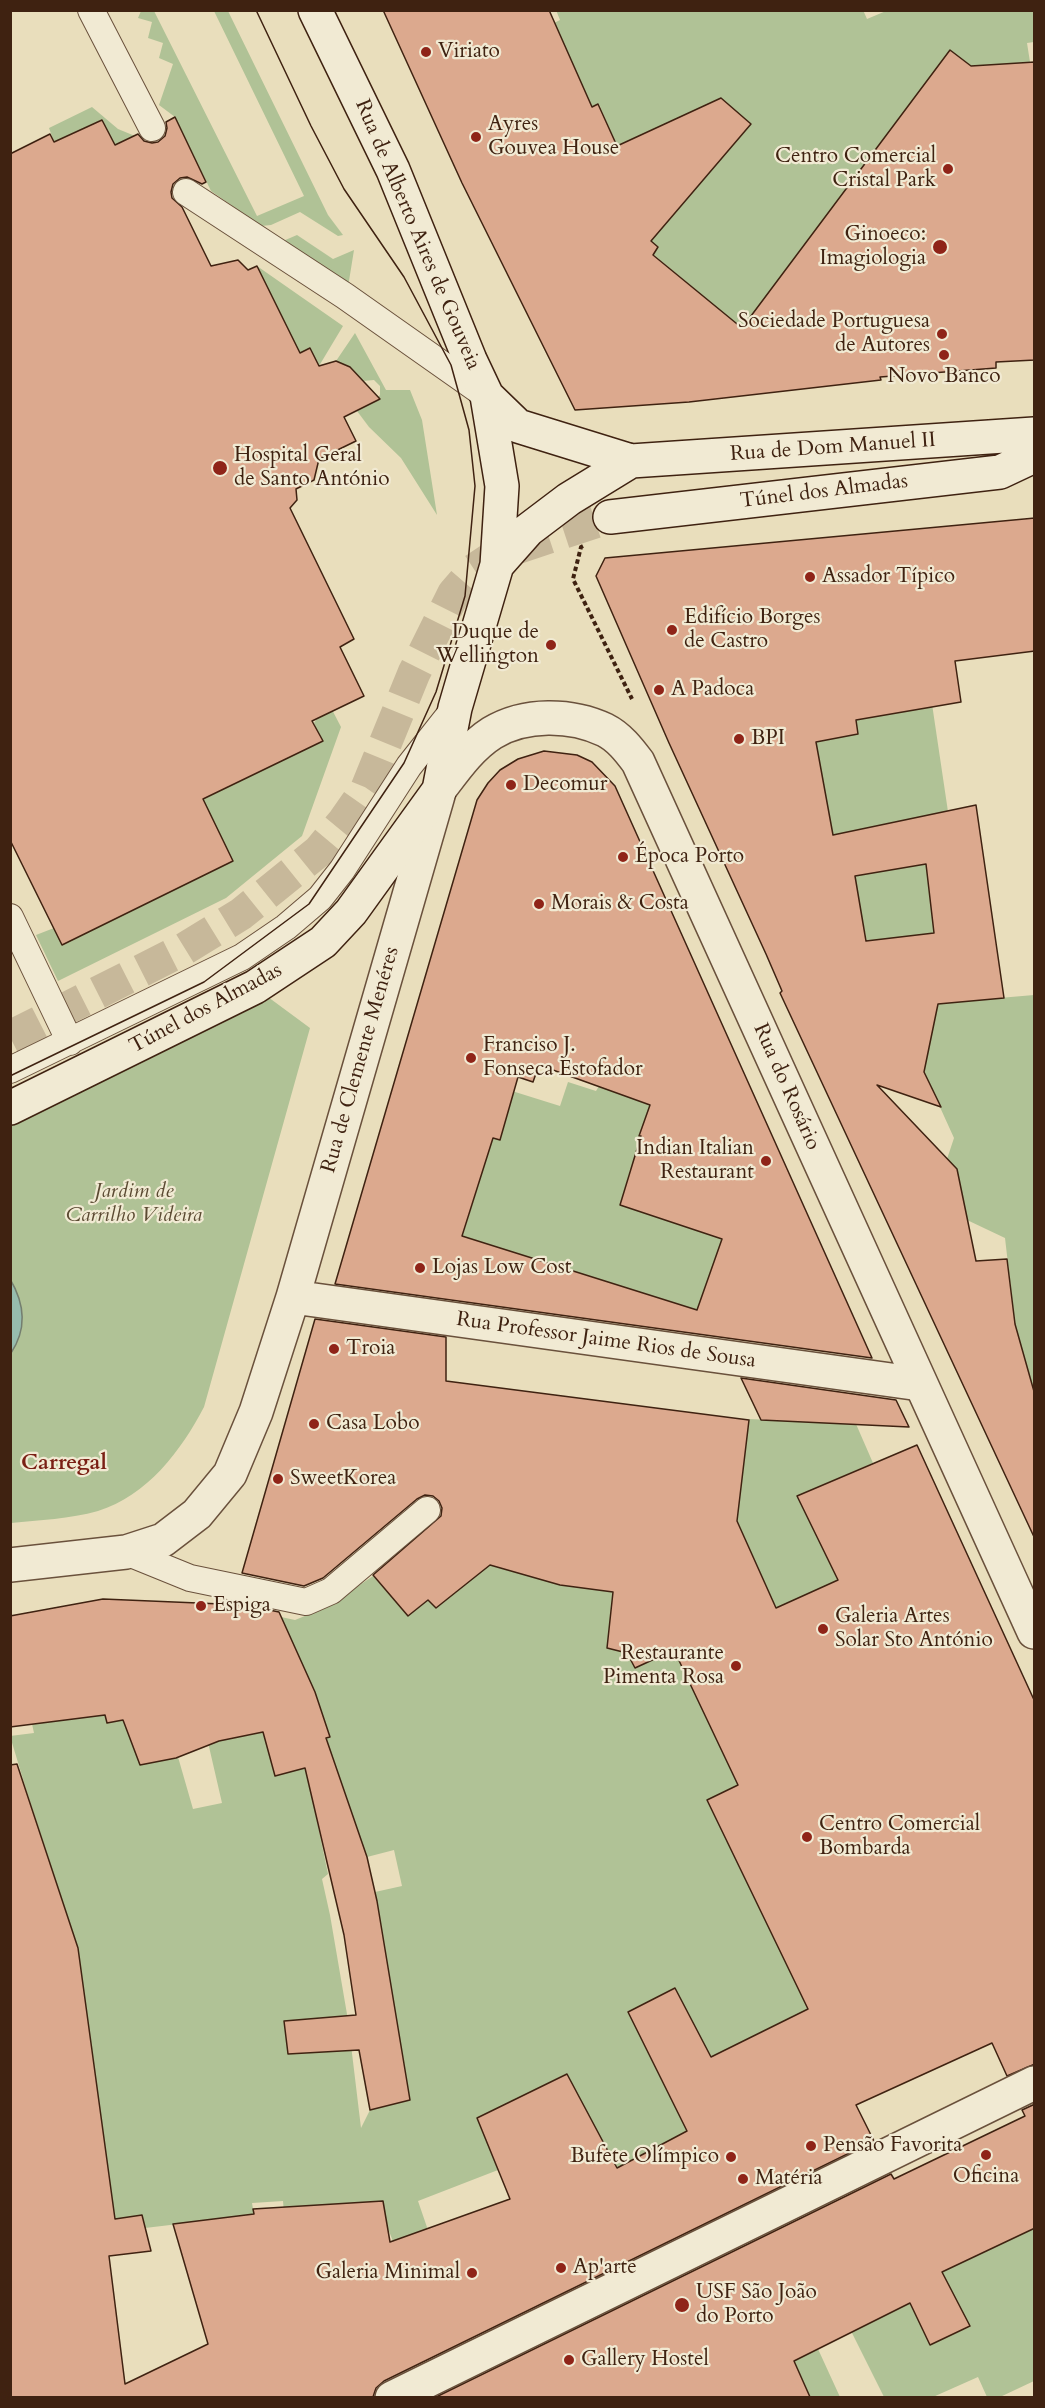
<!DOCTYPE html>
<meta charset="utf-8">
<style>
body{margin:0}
#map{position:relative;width:1045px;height:2408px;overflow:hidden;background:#e9debc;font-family:Cardo,serif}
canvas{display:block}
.frame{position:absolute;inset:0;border:12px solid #3f2211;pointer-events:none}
</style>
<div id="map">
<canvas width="1045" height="2408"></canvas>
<div class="frame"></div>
</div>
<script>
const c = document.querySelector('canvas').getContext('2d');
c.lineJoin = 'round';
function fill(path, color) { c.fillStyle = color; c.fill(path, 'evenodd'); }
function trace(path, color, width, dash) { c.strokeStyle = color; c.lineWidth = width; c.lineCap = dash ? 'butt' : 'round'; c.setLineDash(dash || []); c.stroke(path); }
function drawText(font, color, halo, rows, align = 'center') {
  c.font = font + ' Cardo,serif'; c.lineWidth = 4.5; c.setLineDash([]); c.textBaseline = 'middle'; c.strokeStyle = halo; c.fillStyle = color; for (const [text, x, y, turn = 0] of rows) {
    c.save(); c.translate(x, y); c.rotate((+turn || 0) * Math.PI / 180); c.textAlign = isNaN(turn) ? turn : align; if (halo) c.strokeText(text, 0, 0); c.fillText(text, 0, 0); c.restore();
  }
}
fill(new Path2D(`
 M556,10H863L867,19L886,11L1034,10V42L1027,43L1030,62L728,347L679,312L696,290L653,254L658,247L647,238L656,235L751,124L721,98L617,146L599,104L591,107L554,23L560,20Z
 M141,11H154L257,216L304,196L214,11H228L328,215L343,235L338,236L300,212L271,225L261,226L211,191L175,117L159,105L173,64L159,58L163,43L148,38L152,22L138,18Z
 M92,107L118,129L135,136L116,157L113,141L101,120L54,142L49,128Z
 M297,235L333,259L354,250L348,287L283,241Z
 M257,266L343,326L319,366L310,348L300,353Z
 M355,333L386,390H410L422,420L437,515L401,458L369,427L357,411L373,402L380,395V386L374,380L363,381L350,367L336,361Z
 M328,702L341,727L302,836L226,898L58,981L36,935L54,928L203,799L322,741L314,723Z
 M932,704L976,1000L1034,995V1401L1015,1324L1005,1238L967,1220L947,1159L954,1138L924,1072L929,1046L883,1026L863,921L839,879L884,871L898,821L833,835L816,742L858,734L855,718Z
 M268,997L310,1028L204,1407C181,1451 147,1496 98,1511C70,1519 39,1520 11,1523V1126Z
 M568,1082L596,1091L599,1086L650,1105L639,1135L655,1142L630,1170L620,1205L722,1239L697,1310L462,1238L479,1183L469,1178L475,1133L500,1140L512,1091L560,1106Z
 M749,1419L856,1424L873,1463L797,1496L838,1580L776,1608L737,1520Z
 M489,1565L560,1585L613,1592L627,1653L635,1668L674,1650L738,1785L707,1800L808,2009L729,2093L675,1988L628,2012L687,2131L617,2168L566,2074L477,2118L498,2170L418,2201L430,2236L396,2249L387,2226L383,2201L371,2202L286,2236L283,2201L252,2203L254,2215L145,2228L115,2219L78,1948L26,1789L10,1736L34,1733L32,1724L105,1715L107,1723L123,1720L140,1764L178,1757L193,1809L222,1803L204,1725L242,1716L246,1736L263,1732L275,1776L295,1770L306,1745L330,1737L281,1617L295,1620L327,1607L373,1576L408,1616L428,1600ZM309,1783L367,1857L394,1850L402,1886L375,1892L410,2100L370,2110L361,2128L348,2020L330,1915L322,1879L328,1874ZM334,2017L335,2051L289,2054L284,2021Z
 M1034,2208V2381L1000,2397H987L978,2377L933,2397H884L846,2321L904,2291L930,2344L970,2327L942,2272L1012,2239Z
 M818,2349L840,2397H810L794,2360Z`), '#b0c296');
const water = new Path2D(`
 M10,1279C25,1304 27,1329 11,1353Z`);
fill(water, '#97bcae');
trace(water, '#747e6f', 1.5);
const building = new Path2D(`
 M383,10H549L592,107L598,104L617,146L721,98L751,124L651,241L658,247L653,255L742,328L950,50L971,66L1035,62V360L996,362V368L880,377L881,380L689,402L575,410L462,183Z
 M175,117L206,182L202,184L187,177L180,178L173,184L171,192L172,198L182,207L211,266L238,260L248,270L257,266L300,353L310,348L319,366L336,361L350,367L380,399L344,417L356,441L319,459L314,480L296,489L297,500L290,508L354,639L340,647L364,696L312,721L323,741L203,799L233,861L62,945L10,840V154L50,134L54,142L102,120L115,145L138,134L144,141L152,143L158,142L165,136L167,128L166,122Z
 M1035,518V651L955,661L961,702L856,720L858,734L816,742L833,835L976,805L1004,998L938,1004L924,1072L941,1107L877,1085L957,1169L976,1261L1007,1259L1015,1324L1035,1395V1539L780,993L782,991L766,954L669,743L596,576L605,558ZM926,864L934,933L866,941L855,876Z
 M544,751L577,755L592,762L615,786L872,1358L335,1284L477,800L488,783L500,770L518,759ZM539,1065L650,1105L639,1136H641L620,1205L722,1239L697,1310L462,1236L493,1138L500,1140L518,1077L533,1082Z
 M315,1319L446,1337V1381L749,1420L737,1521L776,1608L838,1580L797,1496L917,1445L1035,1702V2064L1007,2076L992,2043L856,2105L874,2141L384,2381L376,2388L373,2397H10V1765L17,1764L78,1948L115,2219L142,2215L151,2251L109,2256L125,2384L208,2344L173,2224L254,2214L253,2209L383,2201L390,2242L510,2199L477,2118L567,2074L617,2168L687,2131L628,2012L675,1988L711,2057L808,2009L707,1800L738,1785L674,1650L635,1668L627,1653L607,1648L613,1592L560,1585L490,1565L436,1608L428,1600L408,1616L373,1575L441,1516L442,1508L439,1501L433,1496L425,1495L417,1499L323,1578L304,1586L242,1573Z
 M741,1378L896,1400L909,1427L761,1420Z
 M103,1599L245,1605L279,1612L315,1692L330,1737L326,1738L367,1857L377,1901L410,2100L370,2110L359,2050L288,2054L284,2021L356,2015L344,1935L305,1768L275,1776L263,1732L219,1741L176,1758L140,1765L123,1720L107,1723L105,1715L10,1727V1616Z
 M1035,2104V2228L942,2272L970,2326L930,2345L910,2303L794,2361L810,2397H436L891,2174L894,2179L1025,2116L1022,2110Z`);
fill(building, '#dca98e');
trace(building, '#3f2211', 1.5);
trace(new Path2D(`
 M10,1037L184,949L241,914L319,851L344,821L367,788L414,673L454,593L474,570L498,554L610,517`), '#c7b89a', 33, [33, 16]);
const service = new Path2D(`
 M91,10L152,128
 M186,192L345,296L487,396
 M10,917L70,1042
 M10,1070L242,957L286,927L320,898L342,870L409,766L454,709
 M126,1552L190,1578L306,1602L331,1591L427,1510`);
const minor = new Path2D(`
 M293,1297L920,1384
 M10,1565L126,1552L163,1540L197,1514L230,1474L256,1412L293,1297L439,792
 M392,2398L1034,2083`);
const tertiary = new Path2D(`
 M439,790C455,769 470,747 492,733C525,713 571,714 605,730C619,737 629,750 638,762L1034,1632`);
const secondary = new Path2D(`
 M487,396L518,426L631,461L1034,434
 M610,517L1000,472L1034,456
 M497,565L528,530L569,499L631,461
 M10,1108L255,987L323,942L351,912L439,790L455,708L497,565L502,486L487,396L470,360L393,170L315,10`);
trace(service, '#6a513c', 28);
trace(minor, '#6a513c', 36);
trace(tertiary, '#6a513c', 36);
trace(secondary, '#3f2211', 36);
trace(new Path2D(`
 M583,546L581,547L573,579L632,699`), '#3f2211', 4, [4.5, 3]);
trace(service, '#f1ead3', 26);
trace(minor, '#f1ead3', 33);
trace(tertiary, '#f1ead3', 33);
trace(secondary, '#f1ead3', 33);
trace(new Path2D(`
 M10,1076L204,982L309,904L404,763L436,692L465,596L475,486L469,430L451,365L404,277L344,189L311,126L256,10`), '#3f2211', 1.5);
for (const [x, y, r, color] of [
 [426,52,6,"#8f2418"],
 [476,137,6,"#8f2418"],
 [948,169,6,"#8f2418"],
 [940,247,8,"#8f2418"],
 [942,334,6,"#8f2418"],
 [944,355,6,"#8f2418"],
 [220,468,8,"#8f2418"],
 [810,577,6,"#8f2418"],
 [672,630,6,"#8f2418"],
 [551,645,6,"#8f2418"],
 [659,690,6,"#8f2418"],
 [739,739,6,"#8f2418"],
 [511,785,6,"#8f2418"],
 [623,857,6,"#8f2418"],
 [539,904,6,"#8f2418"],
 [471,1058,6,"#8f2418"],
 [766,1161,6,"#8f2418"],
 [420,1268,6,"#8f2418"],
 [334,1349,6,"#8f2418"],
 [314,1424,6,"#8f2418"],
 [278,1479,6,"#8f2418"],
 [201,1606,6,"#8f2418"],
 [823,1629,6,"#8f2418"],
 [736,1666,6,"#8f2418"],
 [807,1837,6,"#8f2418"],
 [811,2146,6,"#8f2418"],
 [986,2155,6,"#8f2418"],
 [731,2157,6,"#8f2418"],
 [743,2179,6,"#8f2418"],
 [561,2268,6,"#8f2418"],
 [472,2273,6,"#8f2418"],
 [682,2305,8,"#8f2418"],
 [569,2360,6,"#8f2418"]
]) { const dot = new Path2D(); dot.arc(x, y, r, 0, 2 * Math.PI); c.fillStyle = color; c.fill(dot); trace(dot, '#f1ead3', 2); }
drawText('21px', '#3f2211', '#f1ead3', [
 ["Viriato",438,52],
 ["Ayres",488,125],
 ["Gouvea House",488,149],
 ["Centro Comercial",936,157,"right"],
 ["Cristal Park",936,181,"right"],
 ["Ginoeco:",926,235,"right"],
 ["Imagiologia",926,259,"right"],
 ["Sociedade Portuguesa",930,322,"right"],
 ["de Autores",930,346,"right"],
 ["Novo Banco",944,377,"center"],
 ["Hospital Geral",234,456],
 ["de Santo António",234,480],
 ["Assador Típico",822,577],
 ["Edifício Borges",684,618],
 ["de Castro",684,642],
 ["Duque de",539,633,"right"],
 ["Wellington",539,657,"right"],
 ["A Padoca",671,690],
 ["BPI",751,739],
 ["Decomur",523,785],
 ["Época Porto",635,857],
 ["Morais & Costa",551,904],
 ["Franciso J.",483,1046],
 ["Fonseca Estofador",483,1070],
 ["Indian Italian",754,1149,"right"],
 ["Restaurant",754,1173,"right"],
 ["Lojas Low Cost",432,1268],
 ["Troia",346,1349],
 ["Casa Lobo",326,1424],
 ["SweetKorea",290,1479],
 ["Espiga",213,1606],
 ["Galeria Artes",835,1617],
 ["Solar Sto António",835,1641],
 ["Restaurante",724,1654,"right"],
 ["Pimenta Rosa",724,1678,"right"],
 ["Centro Comercial",819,1825],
 ["Bombarda",819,1849],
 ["Pensão Favorita",823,2146],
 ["Bufete Olímpico",719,2157,"right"],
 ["Oficina",986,2177,"center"],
 ["Matéria",755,2179],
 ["Ap'arte",573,2268],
 ["Galeria Minimal",460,2273,"right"],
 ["USF São João",696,2293],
 ["do Porto",696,2317],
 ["Gallery Hostel",581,2360]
], 'left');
drawText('21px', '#3f2211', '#f1ead3', [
 ["Rua de Alberto Aires de Gouveia",417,235,67],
 ["Rua de Dom Manuel II",833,448,-4],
 ["Túnel dos Almadas",824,492,-7],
 ["Túnel dos Almadas",206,1009,-28],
 ["Rua de Clemente Menéres",361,1060,-74],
 ["Rua do Rosário",786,1087,66],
 ["Rua Professor Jaime Rios de Sousa",606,1341,8]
]);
drawText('italic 21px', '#5b4a32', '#f1ead3', [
 ["Jardim de",134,1192],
 ["Carrilho Videira",134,1216]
]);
drawText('bold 22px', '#7a1f14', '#f1ead3', [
 ["Carregal",64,1464]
]);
</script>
